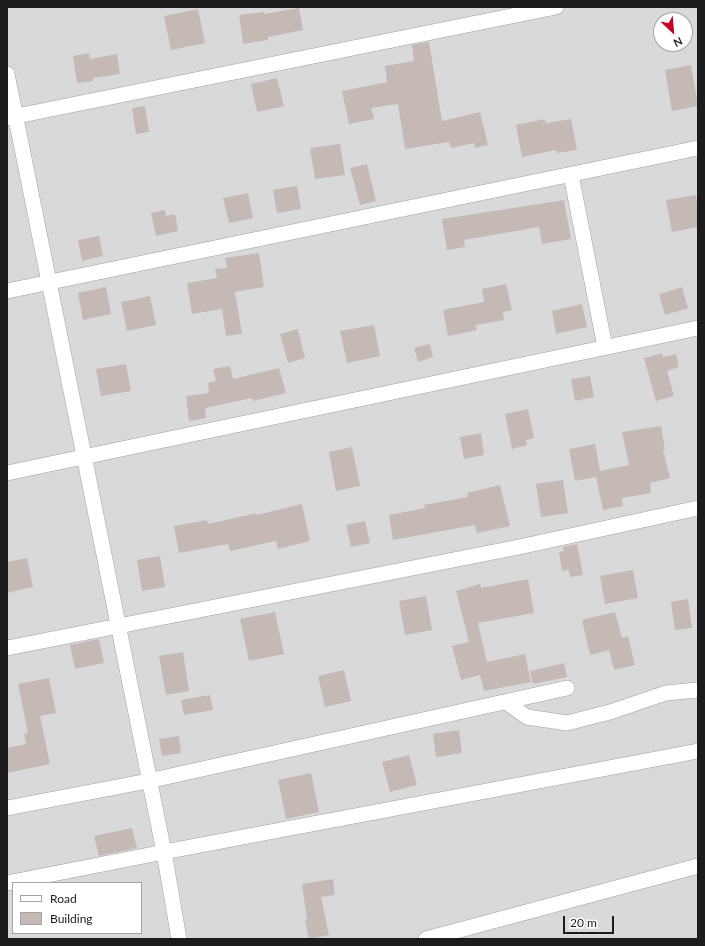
<!DOCTYPE html>
<style>
body{margin:0}
#map{position:relative;width:705px;height:946px;overflow:hidden;background:#eee8e2;font-family:Lato,sans-serif}
canvas{display:block}
.frame{position:absolute;inset:0;border:8px solid #1c1c1c;pointer-events:none}
.legend{position:absolute;left:12px;top:882px;width:130px;height:52px;box-sizing:border-box;background:#fff;border:1px solid #a4a4a4;margin:0;padding:5px 7px;list-style:none;font-size:12px;color:#1c1c1c}
.legend li{display:flex;align-items:center;gap:8px;height:20px}
.legend b{width:20px;border:1px solid #a4a4a4}
.north{position:absolute;left:653px;top:12px;width:40px;height:40px;box-sizing:border-box;background:#fff;border:1px solid #a4a4a4;border-radius:50%;rotate:154deg;font-size:11px;font-weight:700;line-height:16px;text-align:center;color:#1c1c1c}
.north::after{content:'';display:block;margin:auto;width:14px;height:18px;background:#c40524;clip-path:polygon(50% 0,100% 100%,50% 72%,0 100%)}
.scale{position:absolute;left:563px;top:916px;width:51px;height:18px;box-sizing:border-box;border:2px solid #1c1c1c;border-top:0;padding-left:5px;font-size:12px;line-height:14px;white-space:nowrap;color:#1c1c1c;-webkit-text-stroke:3px #fff;paint-order:stroke}
</style>
<div id="map">
<canvas width="705" height="946"></canvas>
<div class="frame"></div>
<ul class="legend">
<li><b style="height:5px;background:#fff"></b>Road</li>
<li><b style="height:11px;background:#c5b9b6"></b>Building</li>
</ul>
<div class="north">N</div>
<div class="scale">20 m</div>
</div>
<script>
const c = document.querySelector('canvas').getContext('2d');
c.lineJoin = 'round';
function fill(path, color) { c.fillStyle = color; c.fill(path, 'evenodd'); }
function trace(path, color, width, dash) { c.strokeStyle = color; c.lineWidth = width; c.lineCap = dash ? 'butt' : 'round'; c.setLineDash(dash || []); c.stroke(path); }
fill(new Path2D(`
 M7,7H698V939H7ZM661,20H685V44H661ZM13,883H141V933H13Z`), '#dad9d9');
fill(new Path2D(`
 M299,8L303,30L268,37V40L243,44L239,15L264,12V14Z
 M198,9L205,43L171,50L164,16Z
 M429,42L442,121L480,112L488,145L475,148L474,143L451,148L449,142L405,149L398,104L371,108L374,119L349,124L342,91L387,82L385,66L414,61L412,45Z
 M89,53L90,59L117,54L120,74L93,78V81L77,83L73,56Z
 M691,65L698,106L672,111L665,70Z
 M277,78L284,106L257,112L251,84Z
 M145,106L149,132L136,134L132,108Z
 M545,119L546,123L571,119L577,150L557,153L556,150L522,157L516,125Z
 M340,144L345,175L315,179L310,148Z
 M367,164L376,201L360,205L350,168Z
 M297,186L301,209L277,213L273,190Z
 M248,193L253,218L229,223L223,198Z
 M696,195L698,208V227L672,232L666,200Z
 M564,200L571,239L542,244L539,227L464,240L465,247L447,250L442,219Z
 M165,210L166,216L175,214L178,231L156,236L151,213Z
 M99,236L103,256L82,261L78,240Z
 M259,253L264,287L235,292L242,334L226,336L222,309L192,314L187,283L217,278L215,269L227,268L225,258Z
 M506,284L512,310L503,312L504,320L476,325L477,330L448,336L443,310L484,302L482,289Z
 M106,287L111,314L83,320L78,293Z
 M682,287L688,308L665,315L659,294Z
 M150,296L156,325L127,331L121,302Z
 M582,304L587,327L556,334L552,311Z
 M374,325L380,356L347,363L340,331Z
 M298,329L305,358L288,363L280,334Z
 M430,344L433,357L418,362L414,348Z
 M662,353L663,357L676,354L679,367L667,371L674,396L656,401L644,358Z
 M126,364L131,391L101,396L96,369Z
 M230,366L233,379L279,368L286,393L253,401L252,398L205,408L206,418L189,421L186,396L209,393L208,383L216,381L213,369Z
 M590,376L594,397L575,401L571,379Z
 M528,409L534,438L526,440L527,445L512,449L505,414Z
 M661,426L665,450H663L670,478L650,483L651,493L622,498L623,506L603,510L596,477L575,481L569,449L595,444L600,471L629,465L622,432Z
 M481,433L484,455L464,459L460,437Z
 M352,447L360,486L336,491L329,452Z
 M563,480L568,513L541,517L536,484Z
 M500,485L510,526L477,533L475,525L393,540L389,515L425,508L424,505L468,497L467,493Z
 M302,504L310,541L278,549L276,541L230,551L228,544L179,553L174,526L207,520L208,524L256,513L257,515Z
 M365,521L370,543L351,547L346,525Z
 M577,544L583,575L570,577L569,570L562,571L559,552L564,551L563,547Z
 M160,556L165,587L142,591L137,560Z
 M27,558L33,587L7,593V562Z
 M633,570L638,598L605,604L600,576Z
 M528,579L534,613L478,623L487,662L525,654L531,682L484,691L480,675L461,680L452,646L469,642L456,591L480,584L481,588Z
 M426,596L432,630L405,635L399,601Z
 M688,599L692,628L675,630L671,602Z
 M275,612L284,654L249,661L240,619Z
 M615,612L622,638L628,636L635,665L614,670L609,650L590,655L582,620Z
 M99,639L104,663L75,669L70,645Z
 M183,652L189,691L166,695L159,656Z
 M564,663L567,677L533,684L530,671Z
 M344,670L351,701L325,707L318,676Z
 M49,678L56,713L40,716L50,764L7,773V748L26,744L24,734L28,733L18,684Z
 M210,695L213,710L184,715L181,700Z
 M459,730L462,753L436,757L433,734Z
 M179,736L181,753L162,756L159,739Z
 M409,755L417,785L390,792L382,762Z
 M311,773L319,812L286,819L278,780Z
 M132,828L137,848L99,856L94,836Z
 M333,879L335,895L321,897L329,935L309,939L305,921L307,920L302,884Z`), '#c5b9b6');
const minor = new Path2D(`
 M7,74L164,852L179,939
 M7,118L556,7
 M571,175L605,347
 M7,291L698,148
 M7,473L698,328
 M7,648L519,547L698,508
 M506,702L527,717L567,723L610,712L666,693L698,690
 M7,808L148,781L567,688
 M7,883L164,852L698,751
 M426,939L698,866`);
trace(minor, '#a0a0a0', 16);
trace(minor, '#fff', 15);
</script>
